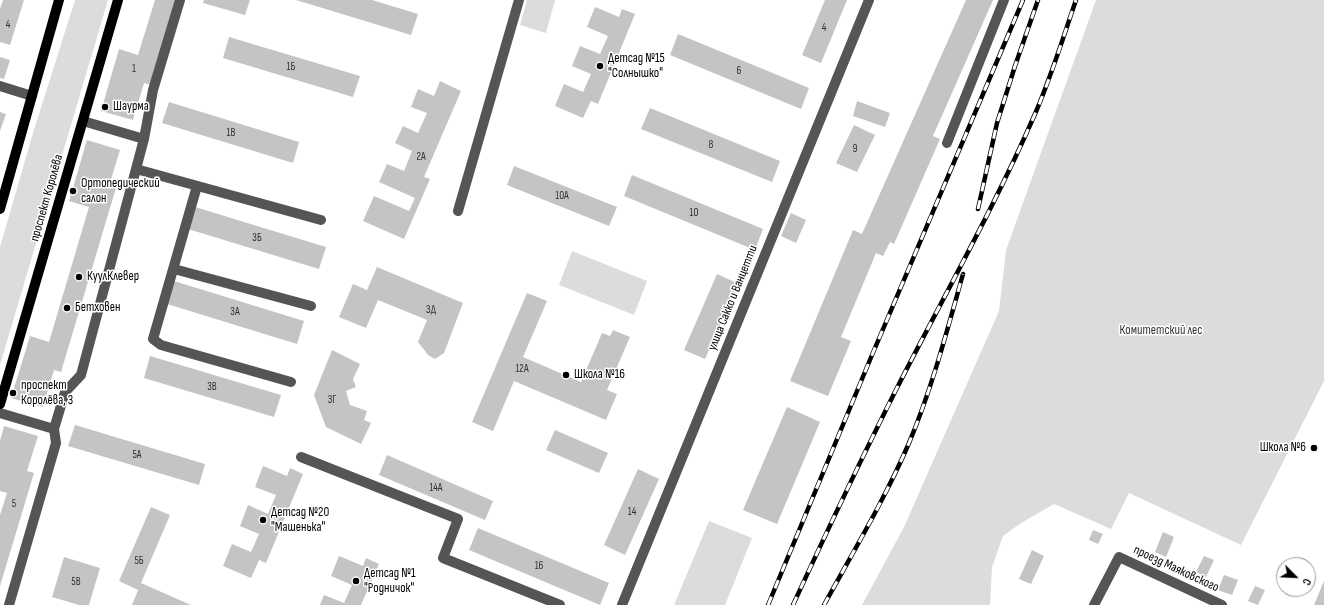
<!DOCTYPE html>
<meta charset="utf-8">
<style>
body{margin:0}
#map{position:relative;width:1324px;height:605px;overflow:hidden;background:#fff;font-family:"Sofia Sans Condensed",sans-serif}
canvas{display:block}
.north{position:absolute;left:1276px;top:557px;width:40px;height:40px;box-sizing:border-box;background:#fff;border:1px solid #999;border-radius:50%;rotate:114deg;font-size:11px;font-weight:700;line-height:16px;text-align:center;color:#000}
.north::after{content:'';display:block;margin:auto;width:14px;height:18px;background:#000;clip-path:polygon(50% 0,100% 100%,50% 72%,0 100%)}
</style>
<div id="map">
<canvas width="1324" height="605"></canvas>
<div class="north">С</div>
</div>
<script>
const c = document.querySelector('canvas').getContext('2d');
c.lineJoin = 'round';
function fill(path, color) { c.fillStyle = color; c.fill(path, 'evenodd'); }
function trace(path, color, width, dash) { c.strokeStyle = color; c.lineWidth = width; c.lineCap = dash ? 'butt' : 'round'; c.setLineDash(dash || []); c.stroke(path); }
function drawText(font, color, halo, rows, align = 'center') {
  c.font = font + ' "Sofia Sans Condensed",sans-serif'; c.lineWidth = 3; c.setLineDash([]); c.textBaseline = 'middle'; c.strokeStyle = halo; c.fillStyle = color; for (const [text, x, y, turn = 0] of rows) {
    c.save(); c.translate(x, y); c.rotate((+turn || 0) * Math.PI / 180); c.textAlign = isNaN(turn) ? turn : align; if (halo) c.strokeText(text, 0, 0); c.fillText(text, 0, 0); c.restore();
  }
}
fill(new Path2D(`
 M75,0H108L0,365V247L33,133Z
 M527,0H555L546,33L520,25Z
 M1096,0H1324V381L1241,545L1129,493L1111,529L1054,504L1021,523L1003,536L992,567L990,605H862L904,527L999,311L1006,250Z
 M572,251L647,281L634,315L559,285Z
 M709,521L752,538L725,605H674Z`), '#dcdcdc');
fill(new Path2D(`
 M3,0H24L10,45L0,42V9Z
 M155,0H176L151,85L144,83L133,120L101,111L119,49L138,55Z
 M204,0H250L245,15L203,3Z
 M296,0H372L418,14L411,35Z
 M825,0H847L821,63L802,55Z
 M966,0H993L933,136L940,139L894,244L890,242L883,256L876,253L841,337L851,341L828,396L790,381L853,230L862,234Z
 M595,7L619,17L622,9L635,14L598,104L591,101L583,118L555,106L564,84L583,92L591,74L572,66L580,46L600,54L608,36L587,27Z
 M678,34L809,88L801,109L670,55Z
 M229,37L360,76L353,97L223,58Z
 M0,57L10,60L4,79L0,78Z
 M440,81L461,91L424,177L430,179L404,239L363,221L374,196L409,211L415,198L379,182L387,164L404,171L412,151L395,143L403,126L418,133L427,113L411,107L418,89L434,96Z
 M857,101L890,113L885,127L853,116Z
 M169,102L299,142L293,163L162,123Z
 M650,108L780,161L772,182L641,129Z
 M0,112L6,114L0,131Z
 M854,125L875,135L857,172L836,163Z
 M87,140L120,150L109,186L116,188L61,372L54,370L43,407L11,398L30,336L49,342L89,207L69,201Z
 M514,166L617,207L609,226L507,185Z
 M632,175L763,229L755,250L624,196Z
 M195,207L326,247L319,269L188,229Z
 M791,213L806,220L796,243L781,236Z
 M377,267L463,303L444,353L435,359L428,355L418,342L427,320L378,300L366,328L339,317L353,284L367,290Z
 M717,274L739,284L705,359L684,350Z
 M174,281L304,321L297,344L167,304Z
 M527,293L547,301L523,357L581,382L602,333L610,336L613,330L630,337L607,390L617,394L606,420L514,381L493,431L472,422Z
 M332,350L360,364L353,379L356,387L346,391L350,405L367,411L364,420L371,423L361,444L326,427L314,395Z
 M150,356L281,395L274,417L144,378Z
 M787,407L820,422L777,524L743,510Z
 M75,425L205,464L199,485L68,446Z
 M4,426L38,436L27,471L34,473L0,586V515L7,493L0,491V441Z
 M555,430L608,453L599,473L546,450Z
 M387,455L493,501L485,520L379,475Z
 M263,466L287,476L290,468L303,474L266,563L259,560L251,578L223,566L232,544L251,552L259,534L240,526L248,505L268,514L276,495L255,487Z
 M638,469L659,479L625,555L604,545Z
 M151,507L170,515L141,583L191,605H132L138,590L119,581Z
 M478,528L609,583L600,605L469,550Z
 M1093,530L1103,534L1098,544L1089,540Z
 M1163,532L1174,537L1166,557L1155,552Z
 M1032,550L1044,556L1031,584L1019,579Z
 M339,556L363,566L366,558L379,564L361,605H320L324,595L344,603L352,585L331,576Z
 M1204,556L1214,560L1206,577L1196,572Z
 M64,557L100,568L89,605H79L52,597Z
 M1224,575L1238,580L1232,595L1218,590Z
 M1324,581V605H1314Z
 M1255,586L1265,590L1258,605L1248,601Z`), '#c4c4c4');
trace(new Path2D(`
 M0,86L32,96
 M144,139L153,90L180,0
 M947,143L1004,0
 M136,169L321,220
 M197,186L153,339L161,345L291,382
 M458,211L519,0
 M174,269L311,306
 M0,413L54,429
 M301,457L458,519L443,558L560,605
 M9,605L56,443L54,429L65,392L81,375L144,139L83,121
 M622,605L869,0
 M1094,605L1119,557L1222,605`), '#555', 10);
trace(new Path2D(`
 M0,209L59,0
 M0,404L118,0`), '#000', 10);
const rail = new Path2D(`
 M978,209L997,123L1015,66L1038,0
 M768,605L872,355L1023,0
 M793,605C827,531 862,457 899,384C945,294 995,206 1035,114C1051,77 1063,38 1076,0
 M824,605C853,552 885,499 909,443C932,388 947,331 963,274`);
trace(rail, '#000', 4.5);
trace(rail, '#fff', 3, [9]);
for (const [x, y, r, color] of [
 [600,66,4,"#000"],
 [105,107,4,"#000"],
 [73,191,4,"#000"],
 [79,277,4,"#000"],
 [67,308,4,"#000"],
 [566,375,4,"#000"],
 [13,393,4,"#000"],
 [1314,448,4,"#000"],
 [263,520,4,"#000"],
 [356,581,4,"#000"]
]) { const dot = new Path2D(); dot.arc(x, y, r, 0, 2 * Math.PI); c.fillStyle = color; c.fill(dot); trace(dot, '#fff', 1.5); }
drawText('11px', '#313131', null, [
 ["4",8,25],
 ["4",824,28],
 ["1Б",291,67],
 ["1",134,69],
 ["6",739,71],
 ["1В",231,133],
 ["8",711,145],
 ["9",855,149],
 ["2А",421,157],
 ["10А",562,196],
 ["10",694,213],
 ["3Б",257,238],
 ["3Д",431,310],
 ["3А",235,312],
 ["12А",522,369],
 ["3В",212,387],
 ["3Г",332,400],
 ["5А",137,455],
 ["14А",436,488],
 ["5",14,504],
 ["14",632,512],
 ["5Б",139,561],
 ["16",539,566],
 ["5В",76,582]
]);
drawText('13px', '#000', '#fff', [
 ["Детсад №15",608,59],
 ["\"Солнышко\"",608,74],
 ["Шаурма",113,107],
 ["Ортопедический",81,184],
 ["салон",81,199],
 ["КуулКлевер",87,277],
 ["Бетховен",75,308],
 ["Школа №16",574,375],
 ["проспект",21,386],
 ["Королёва, 3",21,401],
 ["Школа №6",1306,448,"right"],
 ["Детсад №20",271,513],
 ["\"Машенька\"",271,528],
 ["Детсад №1",364,574],
 ["\"Родничок\"",364,589]
], 'left');
drawText('13px', '#000', '#fff', [
 ["проспект Королёва",47,198,-74],
 ["улица Сакко и Ванцетти",733,298,-68],
 ["проезд Маяковского",1176,569,25]
]);
drawText('13px', '#333', '#fff', [
 ["Комитетский лес",1161,331]
]);
</script>
